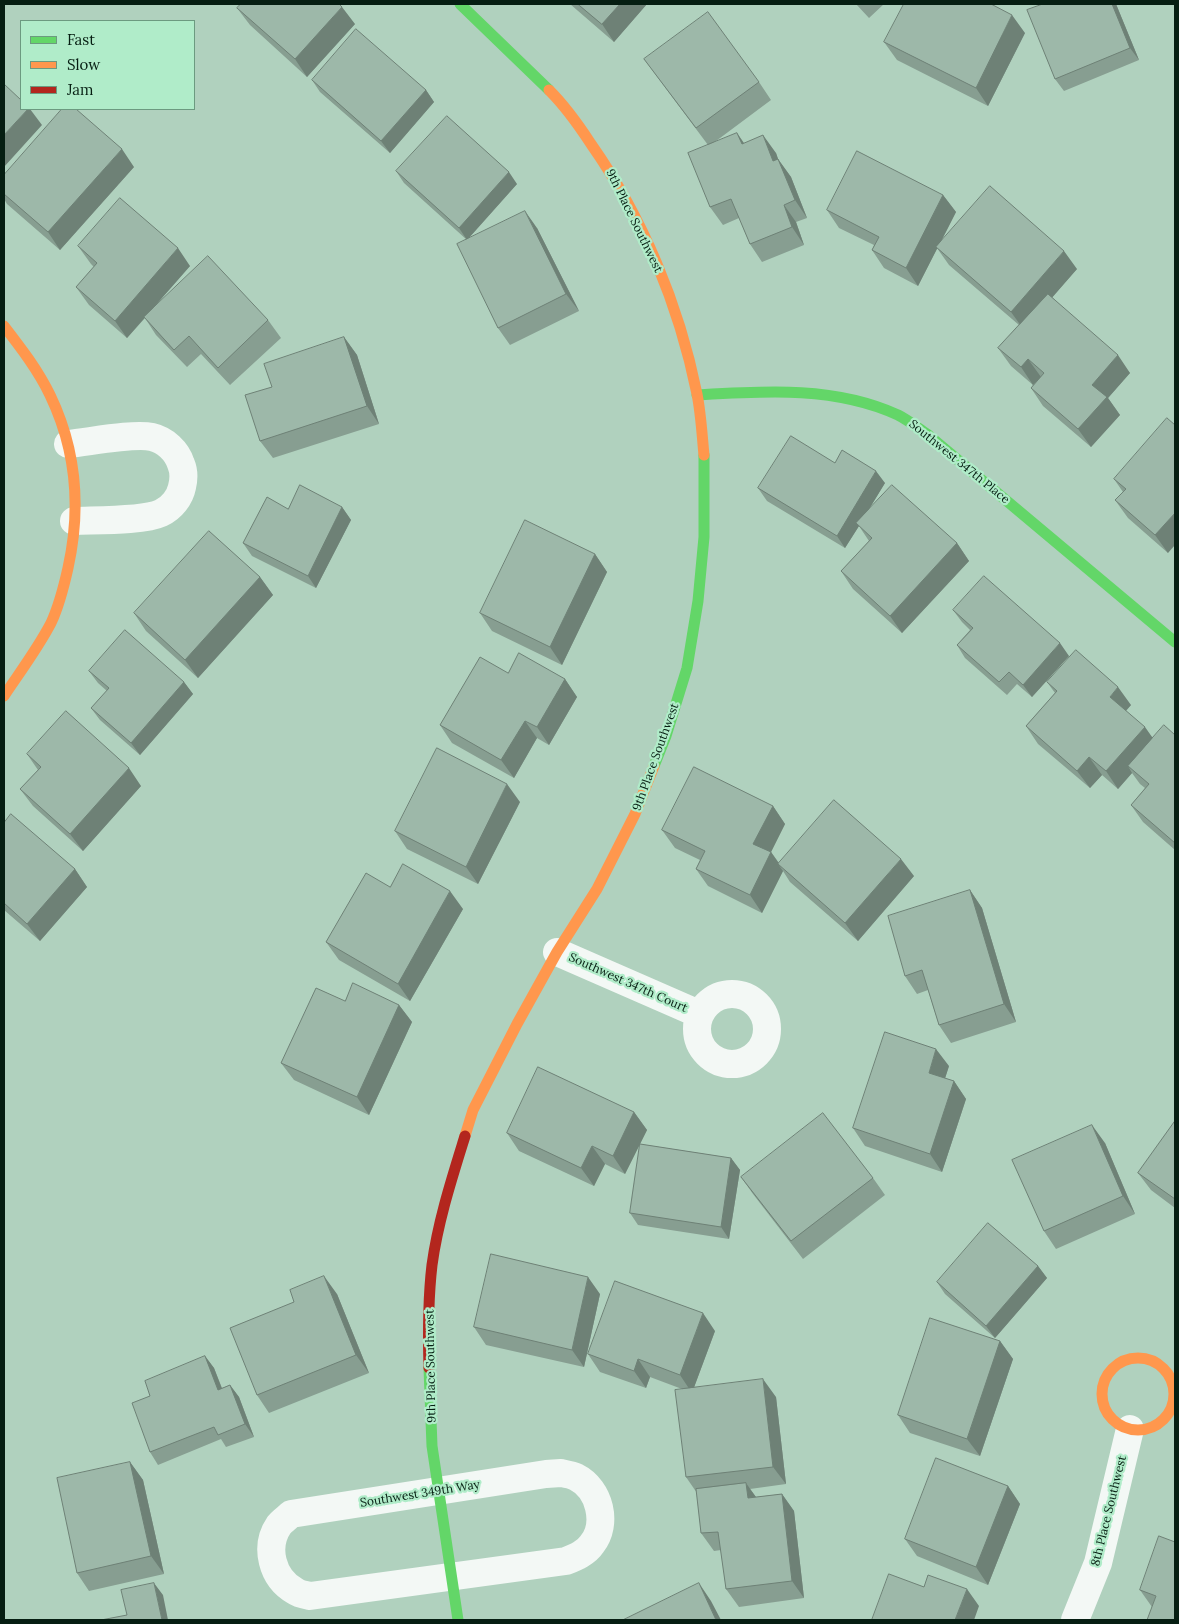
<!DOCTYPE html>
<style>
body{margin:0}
#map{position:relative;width:1179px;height:1624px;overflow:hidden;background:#b0d1be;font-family:Lora,serif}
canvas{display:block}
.frame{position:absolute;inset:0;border:5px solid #061e12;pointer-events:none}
.legend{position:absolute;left:20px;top:20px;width:175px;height:90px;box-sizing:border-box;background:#b0ecc9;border:1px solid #6c9a80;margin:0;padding:6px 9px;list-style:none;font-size:15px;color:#061e12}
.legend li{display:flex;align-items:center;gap:10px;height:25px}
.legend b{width:25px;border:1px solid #6c9a80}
</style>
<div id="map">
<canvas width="1179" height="1624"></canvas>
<div class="frame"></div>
<ul class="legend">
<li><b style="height:6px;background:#63d668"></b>Fast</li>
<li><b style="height:6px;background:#ff974d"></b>Slow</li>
<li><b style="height:6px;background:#b3261e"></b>Jam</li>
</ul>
</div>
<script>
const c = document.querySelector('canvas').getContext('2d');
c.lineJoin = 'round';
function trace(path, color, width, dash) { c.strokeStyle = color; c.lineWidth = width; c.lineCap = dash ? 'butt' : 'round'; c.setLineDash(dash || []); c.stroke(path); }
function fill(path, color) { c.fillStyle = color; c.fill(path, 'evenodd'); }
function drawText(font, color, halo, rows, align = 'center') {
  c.font = font + ' Lora,serif'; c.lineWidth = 4.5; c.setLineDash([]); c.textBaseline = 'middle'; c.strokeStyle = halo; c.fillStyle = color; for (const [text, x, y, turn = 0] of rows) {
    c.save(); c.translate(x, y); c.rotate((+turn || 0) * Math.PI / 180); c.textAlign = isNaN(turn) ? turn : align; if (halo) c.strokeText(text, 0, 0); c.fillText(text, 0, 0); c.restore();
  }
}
trace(new Path2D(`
 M68,444C89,442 133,433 152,437C165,440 177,451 181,464C184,471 184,479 182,487C180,497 172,508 161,513C144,521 96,520 74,521
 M557,952L699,1014
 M697 1029a35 35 0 1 1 70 0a35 35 0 1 1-70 0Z
 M561,1473C566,1474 572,1475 576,1477C600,1489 608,1524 592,1544C586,1553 576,1557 566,1561L310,1596C305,1595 299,1594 295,1591C272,1578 264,1547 279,1525C282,1521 287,1518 291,1514L546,1474Z
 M1075,1620L1098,1563L1130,1429`), '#f3f8f5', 28);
trace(new Path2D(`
 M460,4L549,90
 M697,395C764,391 835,386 898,415C908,420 918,428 927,434L1175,642
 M654,766L666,736L687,668L698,601L704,537V455
 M429,1368L432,1446L458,1620`), '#63d668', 11);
trace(new Path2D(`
 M549,90C566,107 578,124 591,144C643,218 679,305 697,394C701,414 702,435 704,455
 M4,326C21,348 38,370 50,395C77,451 81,509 68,568C64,586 59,606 51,623C38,648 20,672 4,696
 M465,1136L473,1110L517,1024L557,952L597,889L635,814L654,766
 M1102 1394a36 36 0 1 1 72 0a36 36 0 1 1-72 0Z`), '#ff974d', 11);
trace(new Path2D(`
 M429,1368C428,1334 428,1299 432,1265C438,1221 452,1178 465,1136`), '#b3261e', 11);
fill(new Path2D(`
 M570,4H647L614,42Z
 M856,4H884L869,18Z
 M1043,4H1116L1139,60L1064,91L1055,79Z
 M237,8L355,24L307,77L250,25Z
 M1025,33L988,106L897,60L884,42Z
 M644,59L759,82L771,100L712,144L737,133L744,143L776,153L778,159L791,177L807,218L796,222L804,245L762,262L750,244L739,218L723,225L710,207L708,145Z
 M312,80L426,90L434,102L390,153L320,92Z
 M134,167L60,250L7,204L4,199V175Z
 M396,171L517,184L468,239L537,228L579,311L510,345L498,328L467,240L404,183Z
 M943,195L956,212L941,242L1077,269L1052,297L1130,373L1108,398L1120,415L1091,447L1043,406L1031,388L1033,385L1011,366L998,348L1019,325L949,265L937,248L918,286L884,268L872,250L874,245L839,228L827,210Z
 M78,246L190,266L153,308L268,320L281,338L230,385L201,354L187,367L156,335L145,318L127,338L89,305L76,287L94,267L91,264Z
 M344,337L357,355L379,424L273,458L260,441L272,387Z
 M1175,425L1168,553L1128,518L1115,500L1123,492L1114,479Z
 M835,463L885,483L868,510L957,543L969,561L902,633L853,589L841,571L869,541L859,526L845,548L767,501L758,488Z
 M342,507L351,520L316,588L252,556L243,543L288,509Z
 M595,554L607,572L562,665L492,631L480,613Z
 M260,577L273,595L198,678L146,631L134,613Z
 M953,610L1069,656L1032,697L1017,684L1007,695L965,658L957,645L970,630L962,622Z
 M89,671L184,682L193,694L140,755L100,720L91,708L107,691L98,683Z
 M508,673L565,679L577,697L549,745L537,738L514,778L452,743L440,725Z
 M1047,682L1131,705L1126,711L1152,738L1175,735V850L1143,822L1131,805L1145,788L1140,784L1132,773L1118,789L1102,775L1090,788L1038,744L1026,726L1055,693Z
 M27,754L141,786L83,851L33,806L20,789L38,770Z
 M520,802L478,884L407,849L395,831Z
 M773,806L785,824L771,852L779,863L914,876L858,941L790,882L783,871L762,913L708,886L696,869L700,860L675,848L662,830Z
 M4,823L75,869L87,887L40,941L4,910Z
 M390,887L463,909L410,1001L339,960L326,942Z
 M970,890L982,908L1016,1022L951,1043L939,1025L928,990L917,994L905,976Z
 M345,1001L399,1005L412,1022L369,1115L294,1080L281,1063Z
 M949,1066L945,1078L954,1081L966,1099L942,1172L865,1146L853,1128Z
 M634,1112L647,1130L640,1144L731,1158L740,1170L729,1239L638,1225L630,1213L640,1144L625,1174L605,1164L594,1186L519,1151L507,1133Z
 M1175,1121V1208L1151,1190L1138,1173Z
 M1105,1143L1135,1214L1056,1249L1044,1231Z
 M741,1177L873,1178L885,1195L803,1259L753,1194Z
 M1038,1266L1047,1278L995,1338L945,1294L937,1282Z
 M337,1294L369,1373L269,1413L257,1395L294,1302Z
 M600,1294L584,1367L486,1345L474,1327Z
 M715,1331L694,1387L776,1397L786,1484L750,1489L756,1497L782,1494L794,1511L804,1598L739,1607L726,1589L721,1550L714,1551L701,1533L697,1493L686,1477L682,1389L650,1377L646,1388L600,1372L588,1354Z
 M1000,1341L1013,1359L980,1456L910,1433L898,1415Z
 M205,1356L214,1368L222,1388L230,1385L239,1397L254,1437L226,1447L221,1439L158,1465L150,1452V1396Z
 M130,1462L143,1480L164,1574L89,1591L77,1573Z
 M1008,1486L1020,1504L988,1585L917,1556L905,1539Z
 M1175,1542L1152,1607L1140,1590Z`), '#879e91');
fill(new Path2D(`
 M620,4H647L614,42L602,24Z
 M1112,4H1116L1139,60L1130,48Z
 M342,7L355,24L307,77L295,59Z
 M1012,15L1025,33L988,106L976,88Z
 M426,90L434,102L390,153L381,141Z
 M28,109H30L42,125L4,167V135Z
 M737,133L749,151L742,144Z
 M763,135L776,153L785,179L773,161Z
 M122,149L134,167L60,250L48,232Z
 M778,159L791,177L807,218L795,200Z
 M509,172L517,184L467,240L459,228Z
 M943,195L956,212L918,286L906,268Z
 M784,205L796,222L804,245L792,227Z
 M525,211L537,228L579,311L566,294Z
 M178,248L190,266L127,338L115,321Z
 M1064,251L1077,269L1024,330L1011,312Z
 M344,337L357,355L379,424L367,406Z
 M1118,355L1130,373L1108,398L1120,415L1091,447L1078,429L1092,385Z
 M1028,359L1041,377L1033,385L1021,367Z
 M876,471L885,483L859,526L856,523L859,526L845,548L837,536Z
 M342,507L351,520L316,588L308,576Z
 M1175,513V545L1168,553L1155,535Z
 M957,543L969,561L902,633L890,616Z
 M595,554L607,572L562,665L550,647Z
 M260,577L273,595L198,678L185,660Z
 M1060,643L1069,656L1032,697L1023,685Z
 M565,679L577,697L549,745L537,727Z
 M184,682L193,694L140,755L131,743Z
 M1118,687L1131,705L1122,715L1110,697Z
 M525,721L537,738L514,778L501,760Z
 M1145,727L1157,744L1128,766L1132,773L1118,789L1106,771Z
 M1089,757L1102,775L1090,788L1077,771Z
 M129,768L141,786L83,851L70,834Z
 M507,784L520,802L478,884L466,867Z
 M773,806L785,824L766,862L753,844Z
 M771,852L782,868L778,864L783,871L762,913L750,895Z
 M901,859L914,876L858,941L845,923Z
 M75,869L87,887L40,941L27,924Z
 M970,890L982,908L1016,1022L1004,1004Z
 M450,891L463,909L410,1001L398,984Z
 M399,1005L412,1022L369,1115L357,1097Z
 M936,1049L949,1066L941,1091L929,1073Z
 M954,1081L966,1099L942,1172L930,1154Z
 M634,1112L647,1130L625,1174L613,1156Z
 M1092,1125L1105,1143L1135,1214L1123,1196Z
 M592,1146L605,1164L594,1186L581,1168Z
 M731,1158L740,1170L729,1239L721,1227Z
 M1038,1266L1047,1278L995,1338L986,1326Z
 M324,1276L337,1294L369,1373L356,1355Z
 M588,1277L600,1294L584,1367L572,1350Z
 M703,1313L715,1331L692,1393L680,1375Z
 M1000,1341L1013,1359L980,1456L967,1439Z
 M205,1356L214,1368L227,1402L218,1390Z
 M638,1359L650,1377L646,1388L634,1371Z
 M763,1379L776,1397L786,1484L773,1467Z
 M230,1385L239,1397L254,1437L245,1424Z
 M130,1462L143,1480L164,1574L151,1556Z
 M746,1483L758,1500L748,1498Z
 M1008,1486L1020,1504L988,1585L976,1567Z
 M782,1494L794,1511L804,1598L792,1581Z
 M154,1583L163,1595L168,1620H162Z
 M699,1583L711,1601L721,1620H716Z
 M967,1589L979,1606L974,1620H955Z`), '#6e8176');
const building = new Path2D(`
 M241,4H339L342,7L295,59L237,8Z
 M578,4H620L602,24Z
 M904,4H991L1012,15L976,88L884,42Z
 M1043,4H1112L1130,48L1055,79L1027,10Z
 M708,12L759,82L696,128L644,59Z
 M356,29L426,90L381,141L312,80Z
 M4,84L21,100V109H28L4,135Z
 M62,109H76L122,149L48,232L4,194V175Z
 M447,116L509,172L459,228L396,171Z
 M737,133L742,144L763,135L773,161L778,159L795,200L784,205L792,227L750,244L731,199L710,207L688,153Z
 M857,151L943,195L906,268L872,250L879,237L827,210Z
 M990,186L1064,251L1011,312L936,247Z
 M120,198L178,248L115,321L76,287L97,263L78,246Z
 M525,211L566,294L498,328L457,244Z
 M208,256L268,320L218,368L189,336L174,350L144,317Z
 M1048,294L1118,355L1092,385L1107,397L1078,429L1031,388L1044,373L1028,359L1021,367L998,348Z
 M344,337L367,406L260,441L245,395L272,387L264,364Z
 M1167,418L1175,425V513L1155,535L1115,500L1126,489L1114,479Z
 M791,436L835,463L842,450L876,471L837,536L758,488Z
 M300,485L342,507L308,576L243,543L267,497L288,509Z
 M892,485L957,543L890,616L841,571L872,538L856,523Z
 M525,520L595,554L550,647L480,613Z
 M209,531L260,577L185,660L134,613Z
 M984,576L1060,643L1023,685L1009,672L999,682L957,645L973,628L953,610Z
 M125,630L184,682L131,743L91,708L109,688L89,671Z
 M1076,650L1118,687L1110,697L1145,727L1106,771L1089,757L1077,771L1026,726L1057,691L1047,682Z
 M519,653L565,679L537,727L525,721L501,760L440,725L480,657L508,673Z
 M66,711L129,768L70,834L20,789L41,767L27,754Z
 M1164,725L1175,735V843L1131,805L1149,784L1128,766Z
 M437,748L507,784L466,867L395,831Z
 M694,767L773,806L753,844L771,852L750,895L696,869L705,851L662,830Z
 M834,800L901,859L845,923L778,864Z
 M11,814L75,869L27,924L4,903V823Z
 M403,864L450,891L398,984L326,942L366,873L390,887Z
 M970,890L1004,1004L939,1025L922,970L905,976L888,916Z
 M353,983L399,1005L357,1097L281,1063L316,988L345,1001Z
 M885,1032L936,1049L929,1073L954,1081L930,1154L853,1128Z
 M538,1067L634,1112L613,1156L592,1146L581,1168L507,1133Z
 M823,1113L873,1178L791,1241L741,1177Z
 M1175,1121V1199L1138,1173Z
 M1092,1125L1123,1196L1044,1231L1012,1160Z
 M640,1144L731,1158L721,1227L630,1213Z
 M988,1223L1038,1266L986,1326L937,1282Z
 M491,1254L588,1277L572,1350L474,1327Z
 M324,1276L356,1355L257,1395L230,1328L294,1302L290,1290Z
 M615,1281L703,1313L680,1375L638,1359L634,1371L588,1354Z
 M930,1318L1000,1341L967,1439L898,1415Z
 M205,1356L218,1390L230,1385L245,1424L218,1435L214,1427L150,1452L132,1403L150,1396L145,1381Z
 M763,1379L773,1467L686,1477L675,1390Z
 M936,1458L1008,1486L976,1567L905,1539Z
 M130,1462L151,1556L77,1573L57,1478Z
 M746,1483L748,1498L782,1494L792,1581L726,1589L718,1532L701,1533L696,1489Z
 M1159,1536L1175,1542V1620H1147L1156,1596L1140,1590Z
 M889,1574L924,1587L928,1575L967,1589L955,1620H872Z
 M154,1583L162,1620H101L127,1615L121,1590Z
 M699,1583L716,1620H623Z`);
fill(building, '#9db8a9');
trace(building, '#6e8176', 1);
drawText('12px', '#061e12', '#b0ecc9', [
 ["9th Place Southwest",634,221,64],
 ["Southwest 347th Place",959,462,39],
 ["9th Place Southwest",656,757,-70],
 ["Southwest 347th Court",628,983,24],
 ["9th Place Southwest",431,1366,-91],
 ["Southwest 349th Way",420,1494,-9],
 ["8th Place Southwest",1109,1511,-76]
]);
</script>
